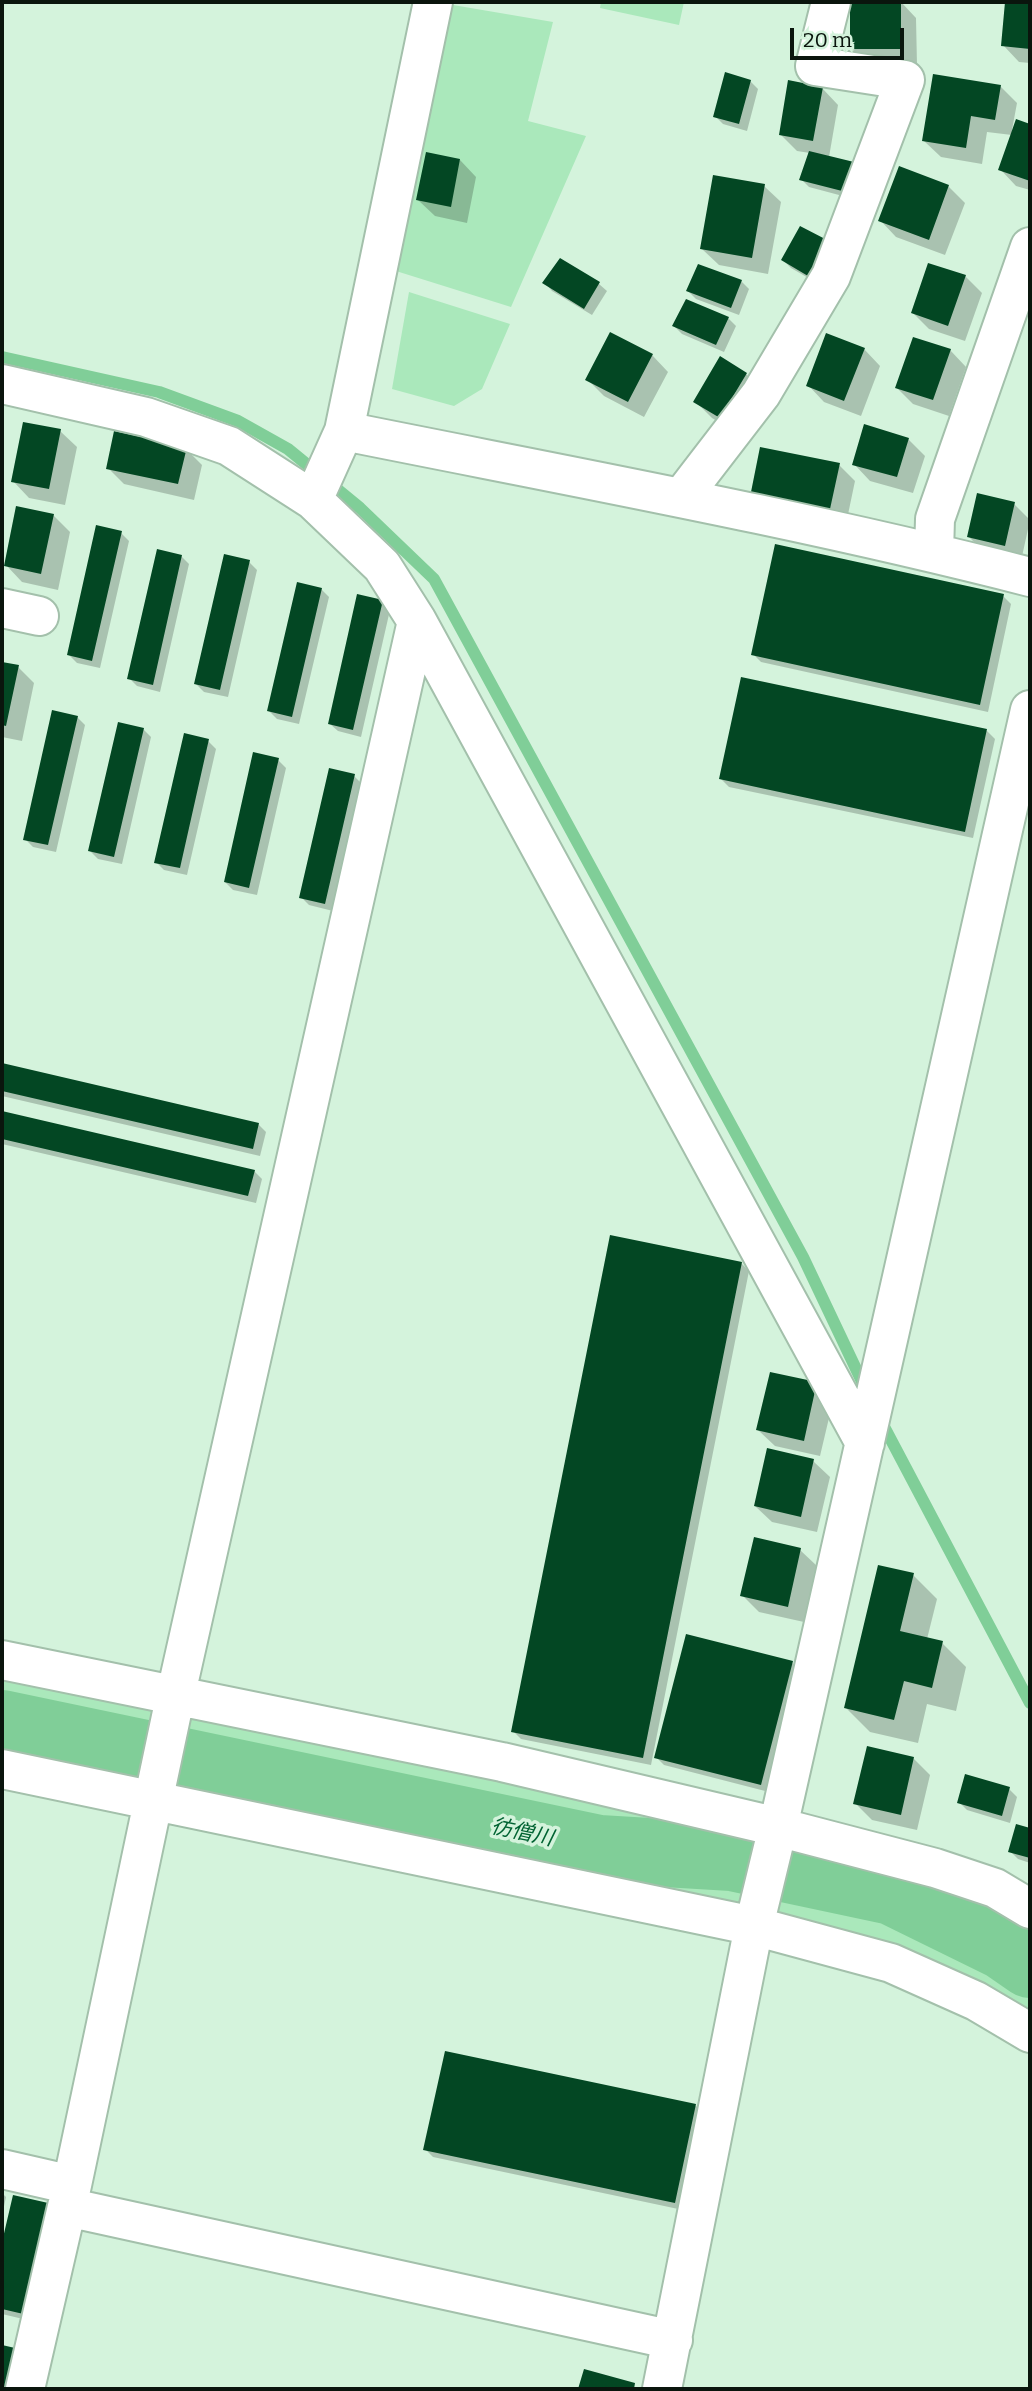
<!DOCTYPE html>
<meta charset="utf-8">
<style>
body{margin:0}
#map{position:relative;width:1032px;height:2391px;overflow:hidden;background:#d4f3dc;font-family:Bitter,serif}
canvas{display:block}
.frame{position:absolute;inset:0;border:4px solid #0a150d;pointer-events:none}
.scale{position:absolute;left:790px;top:28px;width:114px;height:32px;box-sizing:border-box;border:4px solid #0a150d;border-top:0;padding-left:9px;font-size:21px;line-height:24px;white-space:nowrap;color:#0a150d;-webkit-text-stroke:5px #d4f3dc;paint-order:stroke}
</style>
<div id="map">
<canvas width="1032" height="2391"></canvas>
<div class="frame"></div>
<div class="scale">20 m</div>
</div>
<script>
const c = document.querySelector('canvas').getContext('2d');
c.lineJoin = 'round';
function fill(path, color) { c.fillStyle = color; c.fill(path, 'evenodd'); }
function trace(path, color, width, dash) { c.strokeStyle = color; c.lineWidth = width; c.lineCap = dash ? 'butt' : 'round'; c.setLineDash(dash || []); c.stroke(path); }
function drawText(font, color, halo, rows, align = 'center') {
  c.font = font + ' Bitter,"Noto Sans JP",serif'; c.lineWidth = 7; c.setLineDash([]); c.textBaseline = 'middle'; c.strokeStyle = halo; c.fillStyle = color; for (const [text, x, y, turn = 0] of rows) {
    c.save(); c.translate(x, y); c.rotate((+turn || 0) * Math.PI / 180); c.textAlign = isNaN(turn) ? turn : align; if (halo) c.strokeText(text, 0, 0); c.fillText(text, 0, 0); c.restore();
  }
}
fill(new Path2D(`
 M601,2H684L679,25L600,8Z
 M453,5L553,22L528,121L586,136L511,307L396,271Z
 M409,292L510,324L482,389L454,406L392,389Z
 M2,1660L920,1864L1030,1911V2036L891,1963L2,1769Z`), '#aae8bb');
fill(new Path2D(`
 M852,2H901L916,18L917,65H868L852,49Z
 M1007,2H1030V63L1019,62L1003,45Z
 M750,81L758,89L747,131L723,124L715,116Z
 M1000,86L1017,103L1012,130L1014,131L1017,121L1030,125V190L1016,186L1000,169L1012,135L987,132L982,164L941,157L924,141Z
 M822,88L838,105L829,157L854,199L809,187L801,179L810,153L797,151L781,135Z
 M460,160L476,177L467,223L435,216L418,200Z
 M764,186L781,202L768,274L719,265L702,249Z
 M948,186L965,203L945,255L896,237L880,220Z
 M828,243L817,283L791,268L783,260Z
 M965,276L982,293L965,341L929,329L913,313Z
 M741,281L749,289L739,315L696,299L688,291Z
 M545,283L599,284L607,291L592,315L552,291Z
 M728,318L736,326L724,352L682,334L674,326Z
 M864,349L880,366L861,416L824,402L808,385Z
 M950,350L966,367L949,416L913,404L897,388Z
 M652,355L668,372L644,417L604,396L588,380Z
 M746,374L762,390L737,433L712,418L696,402Z
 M60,431L77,447L65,505L29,498L13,481Z
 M908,439L925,456L913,493L870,481L854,464Z
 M186,449L202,465L194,500L124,484L108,468Z
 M839,465L855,481L846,524L769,508L753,492Z
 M1014,504L1030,520L1021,561L985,553L969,537Z
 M53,515L70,532L58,590L22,582L6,565Z
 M121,533L129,541L100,668L77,663L69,655Z
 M181,556L189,564L160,692L137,686L129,678Z
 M249,562L257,570L228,697L204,692L196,684Z
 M321,589L329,597L299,724L277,719L269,711Z
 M1003,596L1011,604L988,712L761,662L753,654Z
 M382,602L390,610L361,737L338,731L330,724Z
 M2,664L18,667L34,683L22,741L2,737Z
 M742,679L987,731L995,739L973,838L729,787L721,779Z
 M77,717L85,725L56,852L33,847L25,839Z
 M143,729L151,737L122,864L98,859L90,851Z
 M208,741L216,749L187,875L164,870L156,862Z
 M278,760L286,768L257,895L233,890L225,882Z
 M354,776L362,784L333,911L309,905L301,897Z
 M2,1065L258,1124L266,1132L260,1156L2,1096Z
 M2,1113L254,1171L262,1179L256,1203L2,1144Z
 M741,1263L749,1271L651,1765L521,1739L513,1731Z
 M816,1384L833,1401L820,1456L775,1446L758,1430Z
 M813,1461L830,1477L817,1532L772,1522L755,1506Z
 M800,1550L817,1566L804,1622L759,1612L742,1595Z
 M913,1575L937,1599L927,1639L942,1643L966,1667L956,1711L927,1704L918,1743L870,1732L846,1708Z
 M792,1663L800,1671L769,1792L664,1765L656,1757Z
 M913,1758L930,1775L917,1830L872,1820L855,1803Z
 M966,1777L1009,1789L1017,1797L1010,1823L967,1810L959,1802Z
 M1018,1826L1030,1830V1863L1018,1859L1010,1851Z
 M696,2106L703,2113L683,2210L433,2157L425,2149Z
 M2,2193L6,2197L2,2216Z
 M14,2197L40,2323L2,2314V2250Z`), '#0003');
trace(new Path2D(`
 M2,357L159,392L238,421L288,449L360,508L434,579L803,1257L866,1390
 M880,1419L1030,1703`), '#80ce98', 12);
trace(new Path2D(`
 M2,1724L599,1849L732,1857L892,1891L1004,1946L1030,1964`), '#80ce98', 68);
fill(new Path2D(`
 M850,2H901V49H850Z
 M1005,2H1030V49L1001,46Z
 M725,72L751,80L739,124L713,117Z
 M933,74L1001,85L995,120L971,116L966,148L922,141Z
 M788,80L823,87L813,141L779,135Z
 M1016,119L1030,124V181L998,170Z
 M809,151L854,162L846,192L799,180Z
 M426,152L460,159L451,207L416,200Z
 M899,166L949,185L929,240L878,221Z
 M713,175L765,184L752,258L700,249Z
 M800,226L829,241L808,276L781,260Z
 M560,258L600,282L584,309L542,283Z
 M928,263L966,275L948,326L911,313Z
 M698,264L742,280L731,308L686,291Z
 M686,299L729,317L716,345L672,326Z
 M610,332L653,354L628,402L585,380Z
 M826,333L865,348L844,401L806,386Z
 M913,337L951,349L933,400L895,388Z
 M720,356L747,373L720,418L693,402Z
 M23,422L61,429L49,489L11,482Z
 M864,424L909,438L897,477L852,465Z
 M114,431L187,447L178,484L106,469Z
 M760,447L840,463L830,509L751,492Z
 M977,493L1015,502L1005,546L967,537Z
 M16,506L54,514L41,574L4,566Z
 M96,525L122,531L92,661L67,655Z
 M775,544L1004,594L980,705L751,655Z
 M157,549L182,555L153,685L127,679Z
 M224,554L250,560L220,690L194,684Z
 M297,582L322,588L292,717L267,711Z
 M357,594L383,600L353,730L328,724Z
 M2,662L19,665L6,726L2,725Z
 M741,677L987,729L965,832L719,779Z
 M52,710L78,716L48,845L23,840Z
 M118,722L144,728L114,857L88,851Z
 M184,733L209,739L180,868L154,863Z
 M253,752L279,758L249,888L224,882Z
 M329,768L355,774L325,904L299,898Z
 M2,1063L259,1123L253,1149L2,1091Z
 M2,1111L255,1170L248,1196L2,1139Z
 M610,1235L742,1262L643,1758L511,1732Z
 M770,1372L817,1382L804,1441L756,1430Z
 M767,1448L814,1459L801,1517L754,1506Z
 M754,1537L801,1548L788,1607L740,1596Z
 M878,1565L914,1573L900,1631L943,1641L932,1688L904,1681L894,1720L844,1708Z
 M686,1634L793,1661L761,1785L654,1758Z
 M867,1746L914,1757L901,1815L853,1804Z
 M965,1774L1010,1787L1002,1816L957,1803Z
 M1016,1824L1030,1828V1858L1008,1852Z
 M445,2051L696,2104L675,2203L423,2150Z
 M13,2195L57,2205L32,2316L2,2309V2242Z
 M2,2345L28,2351L19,2389H2Z
 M584,2369L635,2383L634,2389H578Z`), '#034723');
const minor = new Path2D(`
 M2,384L146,417L229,446L313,500L382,566L417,621L175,1698L72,2185L25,2389
 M344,431C573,477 804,519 1030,577
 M681,498L761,394L831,276L905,80L815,66L831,2
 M313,500L344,431L433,2
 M934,553L935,519L1030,247
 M2,608L39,616
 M417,621L865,1443
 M2,1660L502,1762L778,1827L935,1868L995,1888L1030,1909
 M2,1769L754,1926L891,1963L976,2001L1030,2033
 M2,2169L72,2185
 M67,2207L673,2340
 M662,2389L754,1926L778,1827L1030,710`);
trace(minor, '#a3c0ab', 42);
trace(minor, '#fff', 38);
drawText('italic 21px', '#016332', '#d4f3dc', [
 ["彷僧川",522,1833,12]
]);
</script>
